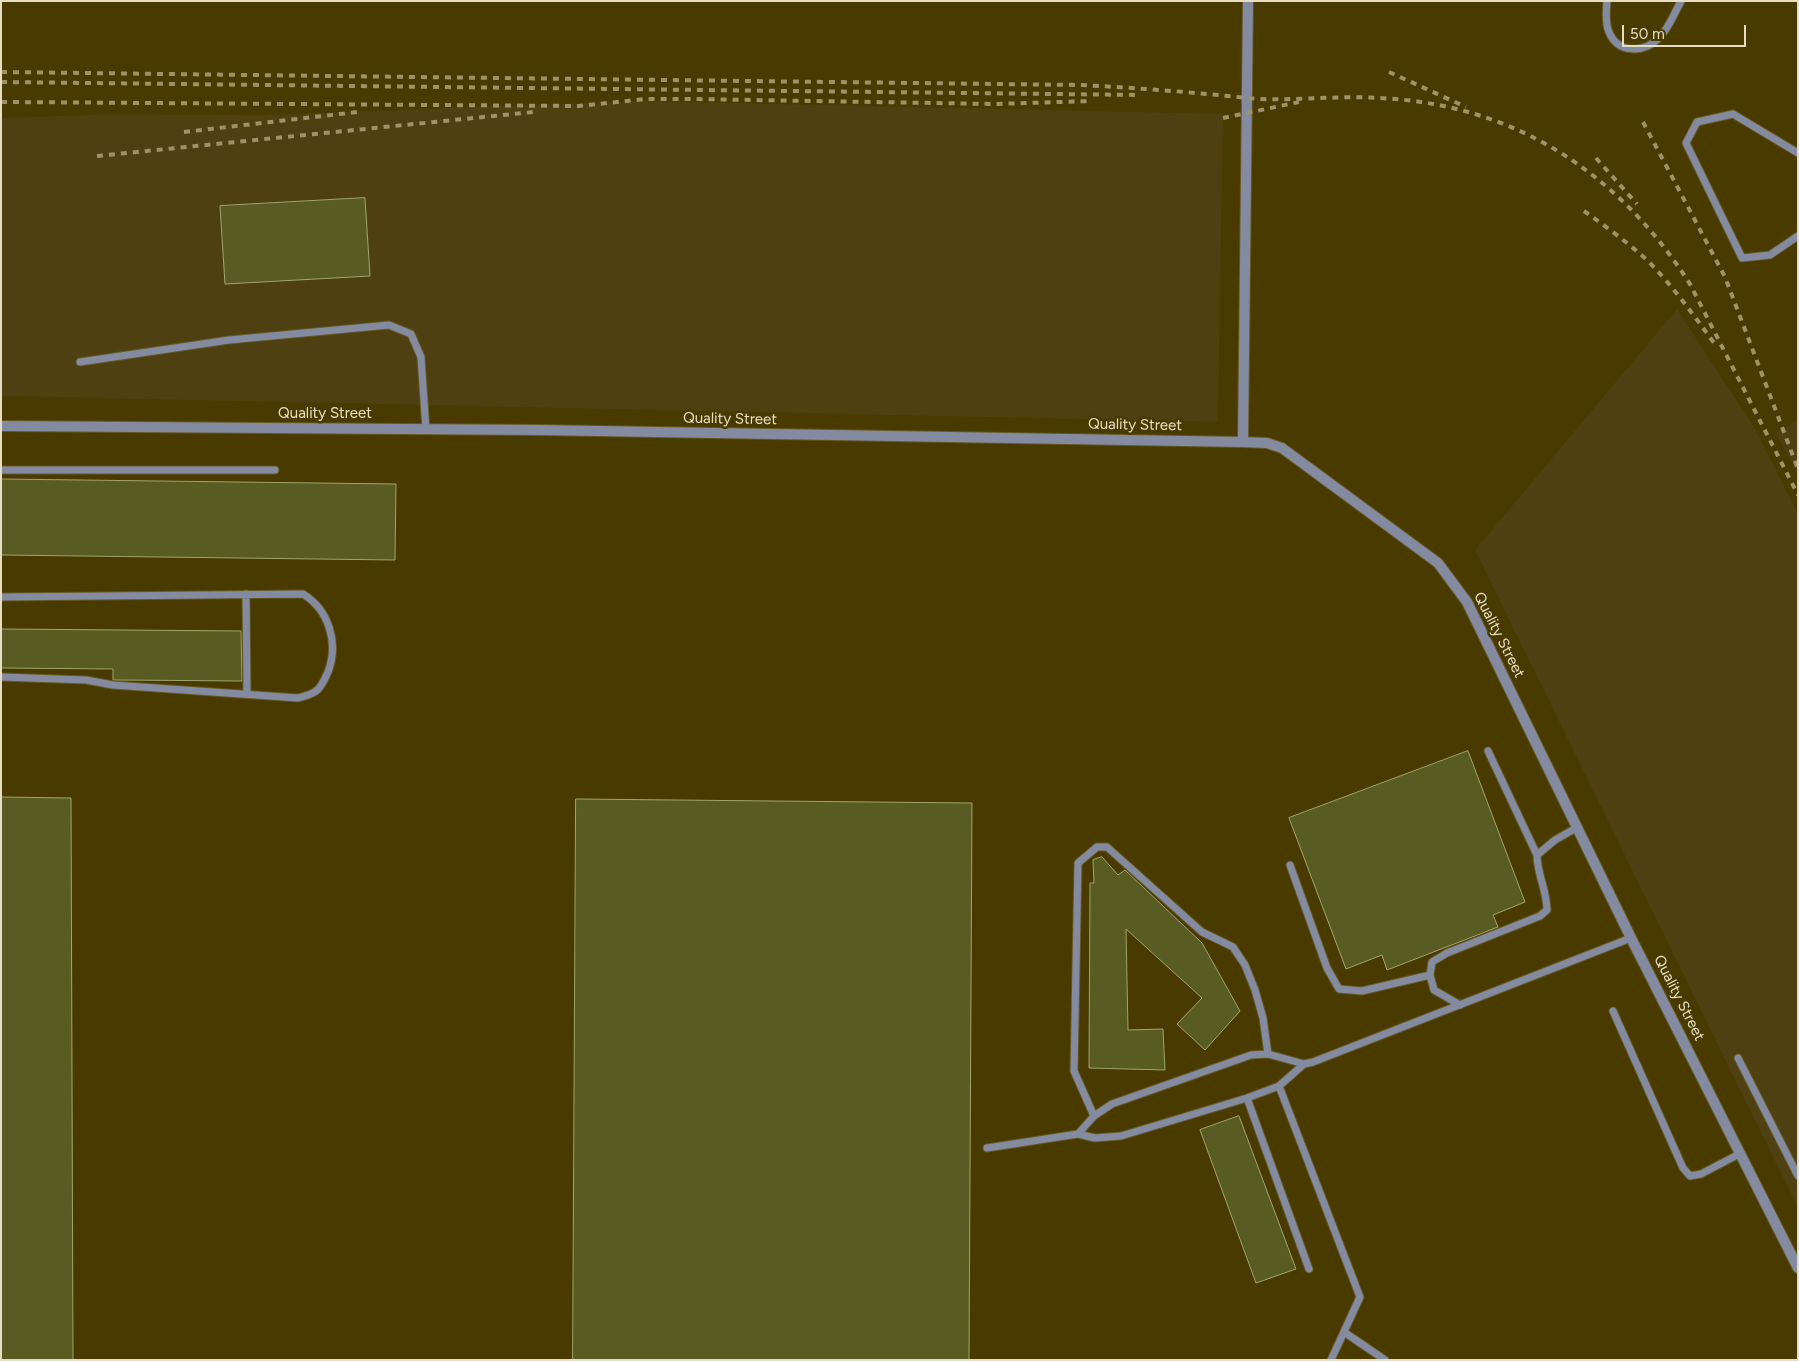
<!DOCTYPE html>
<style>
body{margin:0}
#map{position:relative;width:1799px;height:1361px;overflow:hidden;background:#493a00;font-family:Figtree,sans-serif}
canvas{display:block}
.frame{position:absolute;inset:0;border:2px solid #e6dec3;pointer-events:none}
.scale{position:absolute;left:1622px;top:25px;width:124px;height:22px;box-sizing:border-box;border:2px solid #e6dec3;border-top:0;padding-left:6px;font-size:15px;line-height:18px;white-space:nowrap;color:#e6dec3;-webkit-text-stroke:4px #493a00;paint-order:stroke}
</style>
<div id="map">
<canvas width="1799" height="1361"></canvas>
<div class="frame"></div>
<div class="scale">50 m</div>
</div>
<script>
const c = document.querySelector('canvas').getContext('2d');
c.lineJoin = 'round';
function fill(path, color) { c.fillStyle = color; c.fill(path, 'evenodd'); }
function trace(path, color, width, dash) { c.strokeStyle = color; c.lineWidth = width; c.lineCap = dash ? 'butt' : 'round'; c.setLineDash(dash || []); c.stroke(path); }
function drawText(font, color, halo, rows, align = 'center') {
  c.font = font + ' Figtree,sans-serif'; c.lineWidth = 5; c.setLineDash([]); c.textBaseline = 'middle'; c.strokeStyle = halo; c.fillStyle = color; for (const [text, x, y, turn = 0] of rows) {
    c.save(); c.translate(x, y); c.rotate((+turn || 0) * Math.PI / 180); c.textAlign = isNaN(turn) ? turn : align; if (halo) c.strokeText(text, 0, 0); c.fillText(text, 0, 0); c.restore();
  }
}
fill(new Path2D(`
 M640,101L1223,114L1218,422L1,396V118L108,114L261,115Z
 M1677,309L1754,427L1798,514V1208L1475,550Z
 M1798,420V475L1776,433Z`), '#4e4011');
const building = new Path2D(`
 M365,198L370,276L225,284L220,206Z
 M1,479L396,484L395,560L1,555Z
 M1,629L241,631L242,681L118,680H113V669L1,668Z
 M1468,751L1525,902L1493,915L1498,927L1387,970L1382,955L1346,969L1289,818Z
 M1,797L71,798L73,1360H1Z
 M576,799L972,803L969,1360H573Z
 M1102,857L1118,875L1125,870L1202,943L1240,1011L1205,1050L1177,1024L1202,998L1126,929L1128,1030L1163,1029L1165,1070L1089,1068L1090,883H1094L1093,860Z
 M1239,1116L1296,1269L1256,1283L1200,1130Z`);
fill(building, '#595c22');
trace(building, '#a0a56f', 1);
const service = new Path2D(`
 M1607,1C1606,11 1605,23 1609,32C1618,54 1644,53 1659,38C1669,28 1674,14 1681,1
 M1798,153L1733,114L1697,122L1686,143L1742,258L1770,255L1798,236
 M80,362L229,340L389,325L411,334L421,357L426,430
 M1,470H275
 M246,594L247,694
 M1,597L303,594C329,610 339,643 328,672C325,678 322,687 316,691C311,695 304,696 298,698L113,685L86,680L1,677
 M1488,751L1537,855
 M1290,865L1327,968L1339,989L1362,991L1430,975
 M1460,1005L1434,990L1430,975L1432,962L1447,953L1540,916L1547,910C1547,891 1537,874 1537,855L1555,840L1578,827
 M1613,1011L1683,1168L1690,1176L1701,1174L1741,1153
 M1738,1058L1798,1176
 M1279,1086L1360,1297L1331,1360
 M1247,1098L1309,1269
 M1094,1116L1074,1071L1078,863L1097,847H1107L1202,932L1233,947L1245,965L1255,990L1263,1018L1268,1054
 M1078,1134L1094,1116L1112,1104L1251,1055L1268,1054L1304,1064L1313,1062L1631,938
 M987,1148L1078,1134L1095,1138L1121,1136L1247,1098L1279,1086L1304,1064
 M1344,1332L1385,1360`);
const minor = new Path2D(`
 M1,426L539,430L1243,442L1267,443L1282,448L1438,563L1467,602L1631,938L1798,1268
 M1243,442L1248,1`);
trace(service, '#655823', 9);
trace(minor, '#655823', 12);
trace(service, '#848ba0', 7);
trace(minor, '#848ba0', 10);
trace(new Path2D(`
 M1,72L1081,85C1136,88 1192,92 1247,98C1289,102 1336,95 1379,98C1514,104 1618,172 1690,284L1798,495
 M1389,72L1466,107
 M1,82L1141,95
 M1,102L579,106L646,99H694L995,104L1091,101
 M1223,118L1299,102
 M1643,122L1725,277L1798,469
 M184,132L357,112
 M97,156L533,112
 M1596,158L1637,204
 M1584,211C1605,226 1627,242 1647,260C1673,286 1695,317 1717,347`), '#9d9268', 4, [6, 6]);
drawText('15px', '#e6dec3', '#493a00', [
 ["Quality Street",325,414],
 ["Quality Street",730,419,1],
 ["Quality Street",1135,425,1],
 ["Quality Street",1499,635,63],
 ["Quality Street",1679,998,63]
]);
</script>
